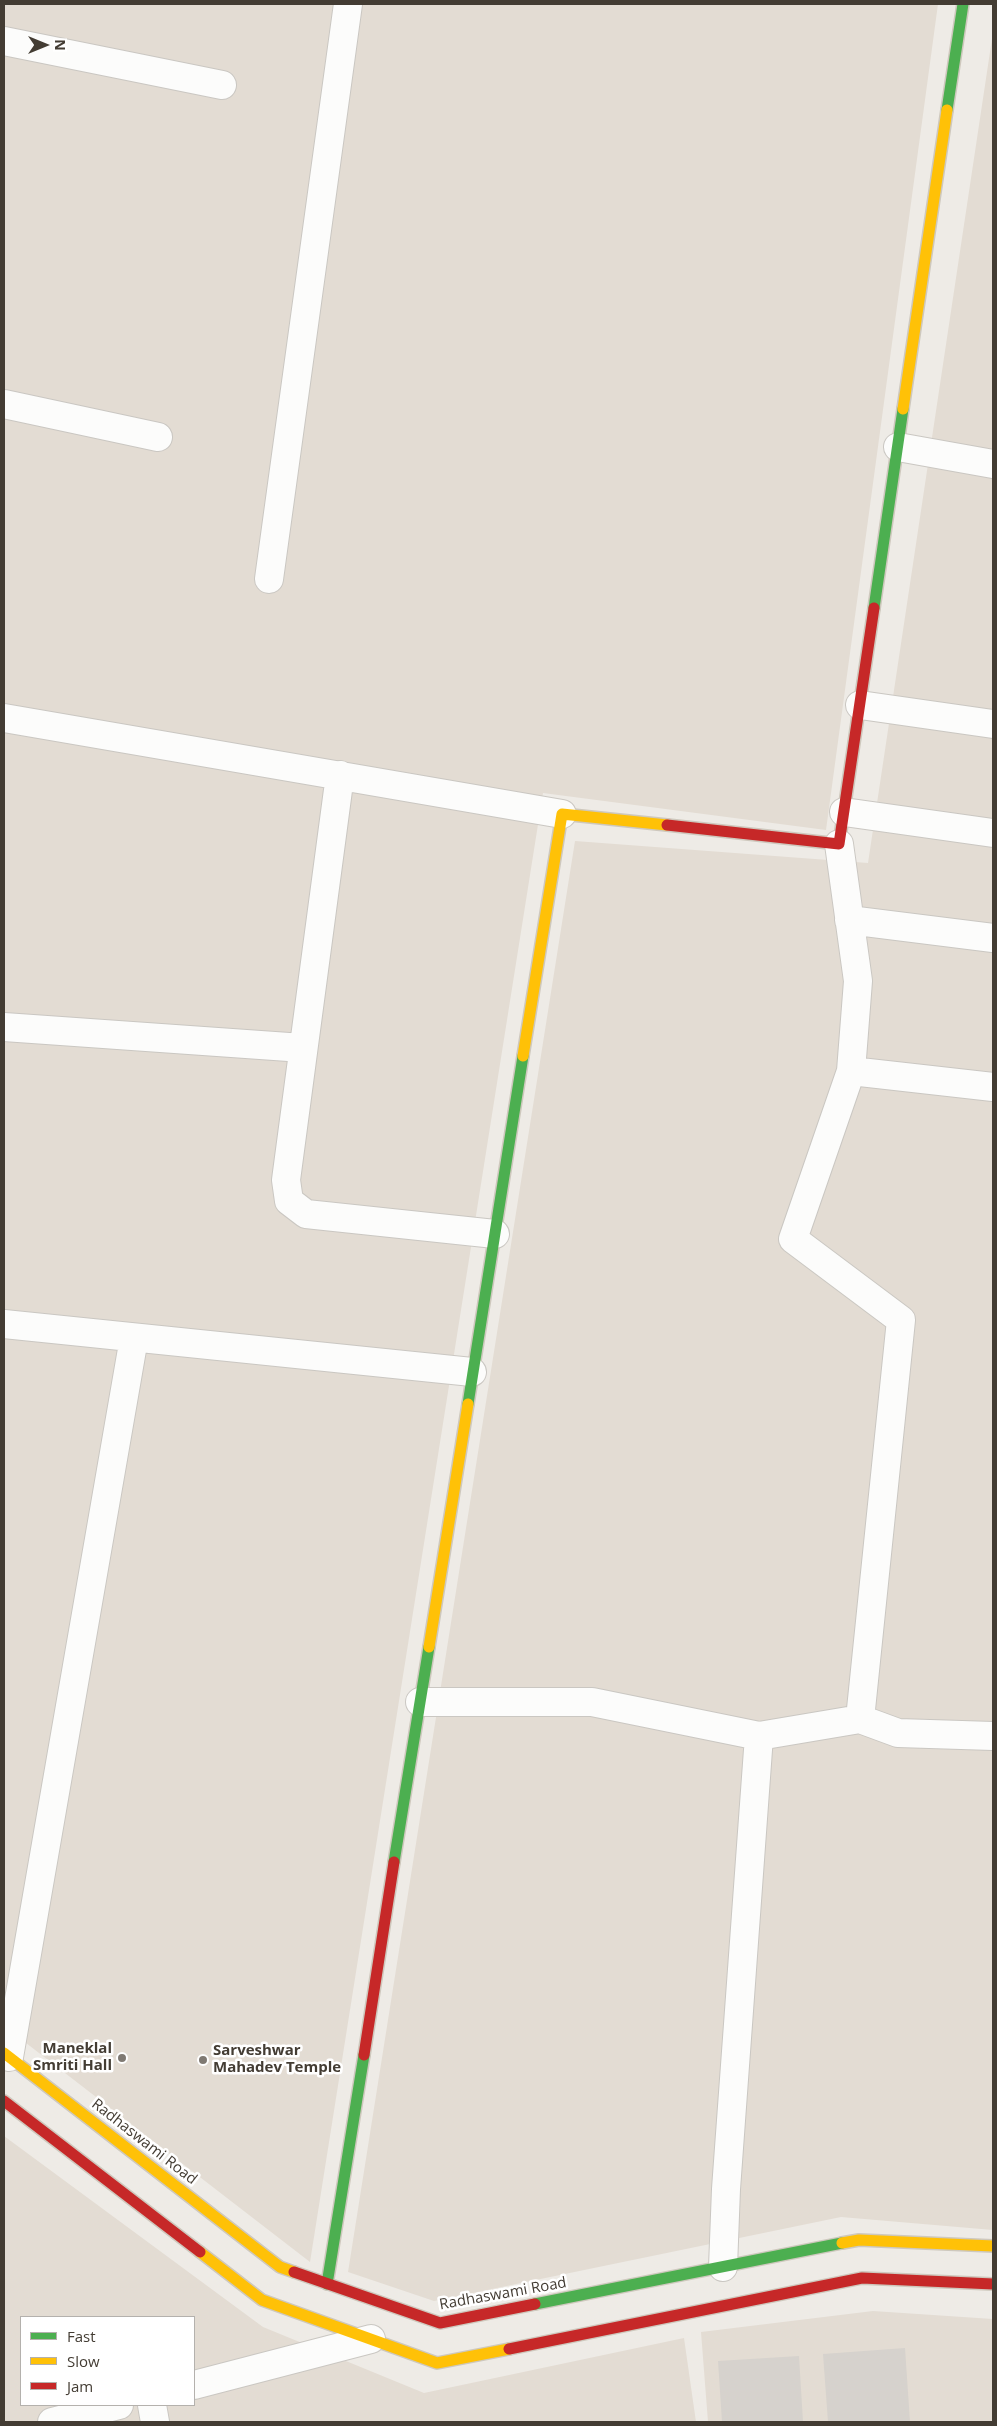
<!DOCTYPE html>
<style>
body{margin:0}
#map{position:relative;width:997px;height:2426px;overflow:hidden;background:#eeebe6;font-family:"Open Sans",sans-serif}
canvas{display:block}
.frame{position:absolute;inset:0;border:5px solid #433c33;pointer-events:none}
.legend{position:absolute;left:20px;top:2316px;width:175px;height:90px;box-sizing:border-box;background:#fff;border:1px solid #b4b1ad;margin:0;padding:6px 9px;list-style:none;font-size:15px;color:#433c33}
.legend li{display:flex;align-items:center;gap:10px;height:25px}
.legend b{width:25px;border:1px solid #b4b1ad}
.north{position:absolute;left:20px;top:20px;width:50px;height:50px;-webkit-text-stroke:4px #fff;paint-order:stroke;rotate:90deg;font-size:14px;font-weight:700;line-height:20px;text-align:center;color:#433c33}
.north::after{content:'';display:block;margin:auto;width:18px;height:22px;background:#433c33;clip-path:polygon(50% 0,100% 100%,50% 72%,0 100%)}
</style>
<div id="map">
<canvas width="997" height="2426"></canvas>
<div class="frame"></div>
<ul class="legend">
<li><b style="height:6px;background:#4caf50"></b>Fast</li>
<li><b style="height:6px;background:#ffc107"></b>Slow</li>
<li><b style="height:6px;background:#c62828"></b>Jam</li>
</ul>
<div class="north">N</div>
</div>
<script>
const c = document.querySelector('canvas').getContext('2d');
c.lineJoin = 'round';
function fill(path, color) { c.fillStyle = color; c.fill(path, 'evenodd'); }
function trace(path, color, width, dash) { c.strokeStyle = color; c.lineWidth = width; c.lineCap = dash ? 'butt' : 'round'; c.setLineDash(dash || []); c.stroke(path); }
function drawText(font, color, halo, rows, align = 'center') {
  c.font = font + ' "Open Sans",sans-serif'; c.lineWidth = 5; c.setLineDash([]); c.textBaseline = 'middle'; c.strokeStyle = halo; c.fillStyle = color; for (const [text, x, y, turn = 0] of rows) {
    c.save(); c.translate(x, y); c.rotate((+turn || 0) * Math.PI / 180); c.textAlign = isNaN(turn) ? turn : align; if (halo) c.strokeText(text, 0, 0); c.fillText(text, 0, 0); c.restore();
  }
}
fill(new Path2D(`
 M4,4H938L826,830L543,793L310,2262L4,2026Z
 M993,32V2230L841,2217L434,2301L348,2272L575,841L868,863Z
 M4,2136L263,2327L424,2393L684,2338L696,2422H4ZM21,2317H194V2405H21Z
 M873,2311L993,2319V2422H708L701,2332Z`), '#e3dcd3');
fill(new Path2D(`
 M905,2348L910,2422H828L823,2354Z
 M799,2356L803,2422H722L718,2361Z`), '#d6d2cd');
const street = new Path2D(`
 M4,41L222,85
 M4,404L158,437
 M898,447L993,464
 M269,579L348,4
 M860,705L993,724
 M4,718L562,814
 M340,775L286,1180L289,1201L306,1214L495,1234
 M844,812L993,833
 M839,844L858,981L851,1071L993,1087
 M849,920L993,938
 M4,1027L303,1048
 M851,1071L793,1239L901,1320L860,1719
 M4,1324L472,1372
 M420,1702H592L759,1736L860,1719L898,1733L993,1736
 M9,2057L134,1338
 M723,2267L726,2189L759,1736
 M194,2385L371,2339
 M152,2405L155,2422
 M52,2422L119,2405`);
const fast = new Path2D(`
 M947,110L963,4
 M874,608L903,409
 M468,1404L523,1056
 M394,1862L429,1647
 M327,2284L364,2055
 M535,2304L842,2243`);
const slow = new Path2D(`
 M903,409L947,110
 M523,1056L562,814L667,825
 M429,1647L468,1404
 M4,2053L280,2267L294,2272
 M842,2243L859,2240L993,2246
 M200,2252L262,2300L437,2363L509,2349`);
const jam = new Path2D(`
 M667,825L839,844L874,608
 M364,2055L394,1862
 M4,2101L200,2252
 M294,2272L440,2323L535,2304
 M509,2349L862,2278L993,2284`);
trace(street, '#cac7c2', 30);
trace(fast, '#cec8bd', 14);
trace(slow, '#cec8bd', 14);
trace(jam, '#cec8bd', 14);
trace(street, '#fcfcfb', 28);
trace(fast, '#4caf50', 11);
trace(slow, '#ffc107', 11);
trace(jam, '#c62828', 11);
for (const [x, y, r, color] of [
 [122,2058,5,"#7f7972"],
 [203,2060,5,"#7f7972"]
]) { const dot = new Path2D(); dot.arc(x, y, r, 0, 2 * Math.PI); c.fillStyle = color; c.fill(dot); trace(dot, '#fff', 2); }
drawText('bold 15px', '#433c33', '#fff', [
 ["Maneklal",112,2049],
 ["Smriti Hall",112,2066],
 ["Sarveshwar",213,2051,"left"],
 ["Mahadev Temple",213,2068,"left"]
], 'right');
drawText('15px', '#433c33', '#fff', [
 ["Radhaswami Road",144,2142,38],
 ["Radhaswami Road",503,2294,-10]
]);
</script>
